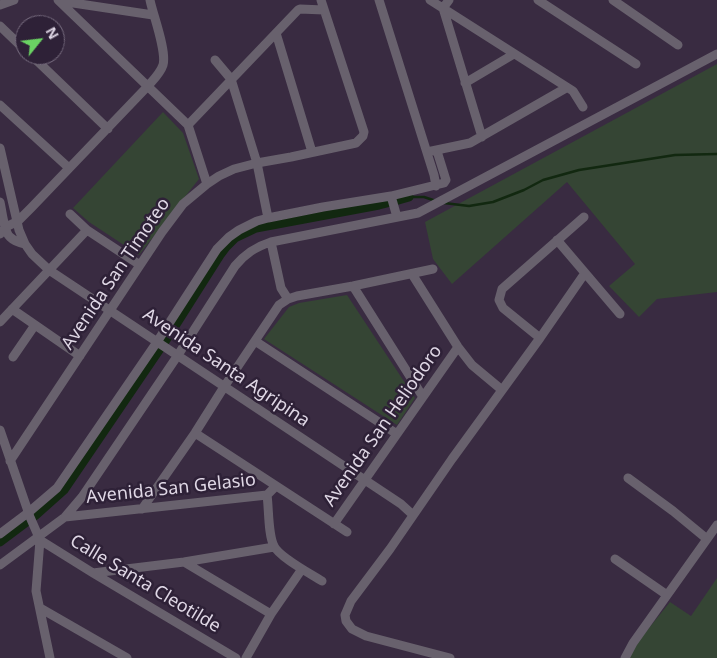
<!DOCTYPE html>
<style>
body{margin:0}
#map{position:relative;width:717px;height:658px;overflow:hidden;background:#392b41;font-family:"Noto Sans",sans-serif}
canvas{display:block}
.north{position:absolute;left:15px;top:15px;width:50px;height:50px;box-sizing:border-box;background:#2e2137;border:1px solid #756a7d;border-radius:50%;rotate:61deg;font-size:14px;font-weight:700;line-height:20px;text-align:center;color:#dfd7e5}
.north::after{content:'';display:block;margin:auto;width:18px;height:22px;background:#6ad363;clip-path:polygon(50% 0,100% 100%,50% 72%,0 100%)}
</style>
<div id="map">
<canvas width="717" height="658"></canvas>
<div class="north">N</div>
</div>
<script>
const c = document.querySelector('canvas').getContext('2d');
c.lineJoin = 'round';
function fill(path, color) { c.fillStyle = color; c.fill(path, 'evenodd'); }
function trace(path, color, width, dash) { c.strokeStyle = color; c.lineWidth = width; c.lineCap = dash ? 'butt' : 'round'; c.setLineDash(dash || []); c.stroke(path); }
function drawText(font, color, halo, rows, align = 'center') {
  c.font = font + ' "Noto Sans",sans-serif'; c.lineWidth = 5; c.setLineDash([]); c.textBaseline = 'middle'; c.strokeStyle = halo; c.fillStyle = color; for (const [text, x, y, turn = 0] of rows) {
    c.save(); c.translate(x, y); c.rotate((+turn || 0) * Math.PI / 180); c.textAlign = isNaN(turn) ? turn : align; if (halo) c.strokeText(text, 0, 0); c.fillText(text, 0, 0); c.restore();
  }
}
fill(new Path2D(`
 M717,64V292L657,299L639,317L609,286L635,264L567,182L452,284L433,259L425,222Z
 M163,112L183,133L199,179L139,255L89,222L73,208Z
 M347,295L415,398L397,425L264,339L289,307L299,303Z
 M717,578V658H628L636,644L670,602L691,616Z`), '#354534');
trace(new Path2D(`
 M409,197H424L436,201
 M444,203L469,206L493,202L524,190L543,180L579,170L675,155L717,154`), '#122810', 2.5);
trace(new Path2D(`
 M0,542L36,515L64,490L168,337L220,255L226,247L235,238L256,228L379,205L395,201L409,197`), '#122810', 9);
trace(new Path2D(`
 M58,0L188,125L207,184
 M379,0L434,175L436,186
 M430,0L573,91L583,107
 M449,0L443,8L482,137
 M538,0L636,64
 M613,0L678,45
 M60,1L153,15
 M0,5L14,0
 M0,26L25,50
 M276,33L312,152
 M31,55L108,129
 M215,60L231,79L257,163L268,218
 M465,83L514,54
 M0,105L69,168
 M188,125L298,10L300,9L324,10
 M0,148L19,230L25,244L32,254L49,270L401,504L413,515
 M427,152L470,143L566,88
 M391,196L444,183L446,180L437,151
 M0,202C2,210 4,232 10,237C14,241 20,243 25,244
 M70,214L87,230L140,265
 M0,234L6,227L18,221L32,207L147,87C153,80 160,74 163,65C167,51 153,15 150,0
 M557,240L620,314
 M271,242L281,288L288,299
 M412,274L458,347L472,365L502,390
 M353,286L423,397
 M12,309L80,356
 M0,322L87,230
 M540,338L503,308L499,300L502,289L584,217
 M255,341L397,434
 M13,357L35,325
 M0,430L30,517L40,540L93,573L236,658
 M195,433L347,532
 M10,461L162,232L183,204L207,184L219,176L234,169L257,163L291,157L356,143L363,136L364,132L321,0
 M628,478L673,511L707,539
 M267,495C269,509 268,535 274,546C279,557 311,574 322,581
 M142,509L195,433L224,387L279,305L288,299L297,296L353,286L433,269
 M65,517L267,495L276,486
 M334,524L458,347
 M0,534L29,512L57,488L157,342L217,249L229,237L239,230L257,221L268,218L323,207L391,196L397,217
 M40,540L36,591L50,658
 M615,559L667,595
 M184,562L271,614
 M0,565L65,517L82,497L178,355L235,266C245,254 255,247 271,242L418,213L717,54
 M93,573L184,562L274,547
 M40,608L127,658
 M246,658L271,614L302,569
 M450,658L366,636L352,629L346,621L345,615L351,601L390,549L452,459L540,338L585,273
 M625,658L633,643L717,525`), '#68616d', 9);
drawText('18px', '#dfd7e5', '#2e2137', [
 ["Avenida San Timoteo",116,274,-56],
 ["Avenida Santa Agripina",226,368,34],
 ["Avenida San Heliodoro",383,426,-55],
 ["Avenida San Gelasio",171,489,-6],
 ["Calle Santa Cleotilde",145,584,31]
]);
</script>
